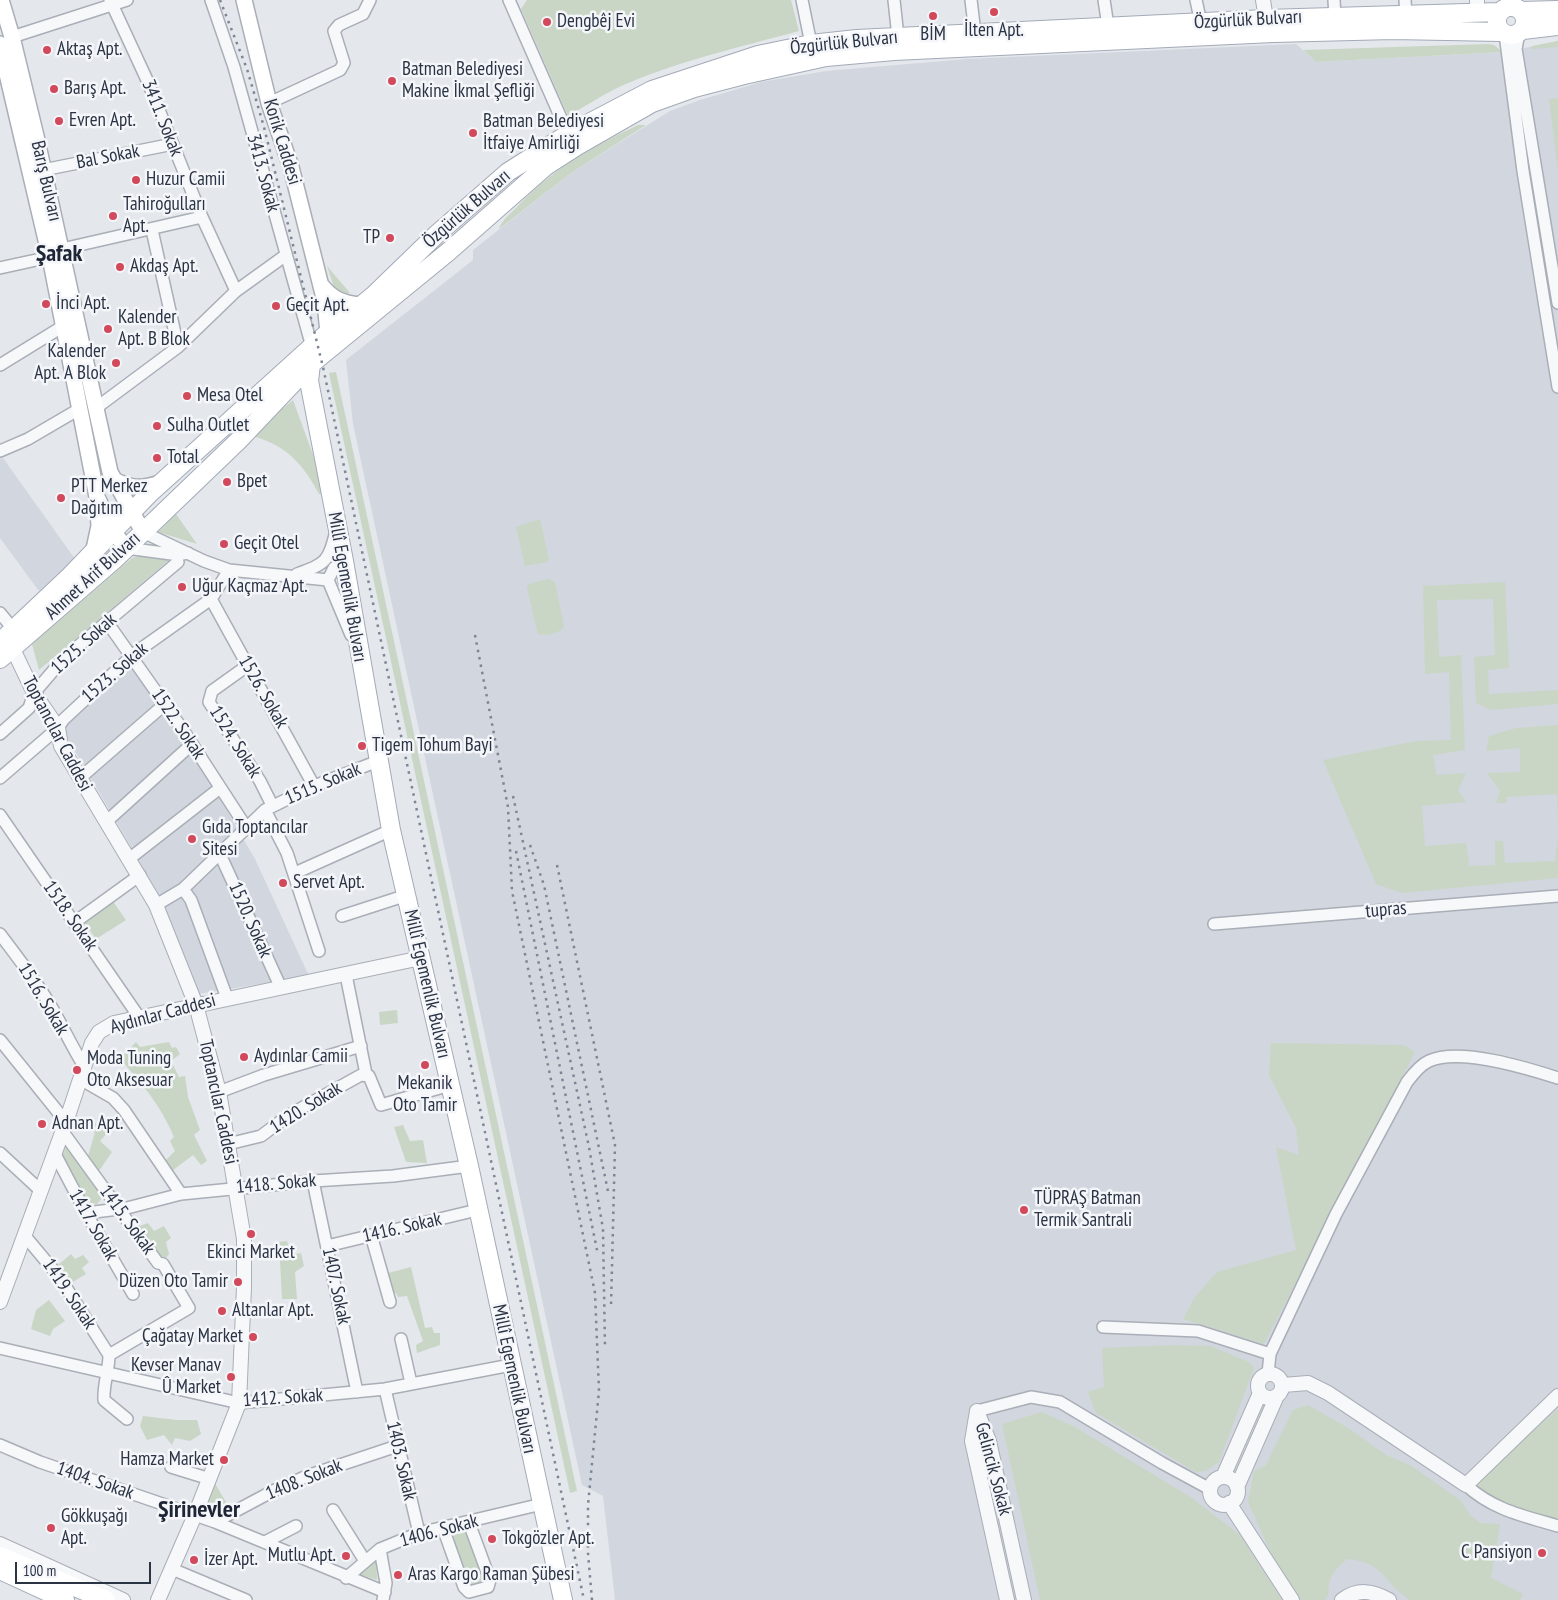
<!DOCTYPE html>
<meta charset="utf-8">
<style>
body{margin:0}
#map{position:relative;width:1558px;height:1600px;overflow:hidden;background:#e4e7ec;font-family:"PT Sans Narrow",sans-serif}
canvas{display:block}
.scale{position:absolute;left:15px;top:1562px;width:136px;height:22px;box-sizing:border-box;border:2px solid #2b3445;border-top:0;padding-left:6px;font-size:15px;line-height:18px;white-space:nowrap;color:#2b3445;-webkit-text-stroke:4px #f4f6f9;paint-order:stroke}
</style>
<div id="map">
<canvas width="1558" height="1600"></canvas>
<div class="scale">100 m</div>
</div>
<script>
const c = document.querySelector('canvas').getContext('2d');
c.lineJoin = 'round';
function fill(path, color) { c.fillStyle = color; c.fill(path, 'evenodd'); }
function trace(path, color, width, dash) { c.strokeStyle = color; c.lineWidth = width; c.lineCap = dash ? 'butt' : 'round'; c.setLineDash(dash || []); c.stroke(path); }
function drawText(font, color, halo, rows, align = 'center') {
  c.font = font + ' "PT Sans Narrow",sans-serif'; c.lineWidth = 5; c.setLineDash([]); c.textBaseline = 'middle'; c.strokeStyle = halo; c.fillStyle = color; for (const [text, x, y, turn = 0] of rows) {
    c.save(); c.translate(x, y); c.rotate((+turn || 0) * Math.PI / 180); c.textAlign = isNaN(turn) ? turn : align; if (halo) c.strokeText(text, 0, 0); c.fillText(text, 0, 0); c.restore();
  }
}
fill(new Path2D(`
 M1558,41V1600H615L603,1496L582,1485L353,424L346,360L473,260V250L571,173L670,111L700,100L761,82L826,71L967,59L1296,44L1316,62L1505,52Z
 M3,458L75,559L39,591L0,538V459Z
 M133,663L210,782L255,859L309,976L198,994L163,907L131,847L62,729Z`), '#d2d6de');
fill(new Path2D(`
 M527,0H791L799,31C737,48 673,62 615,89C599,97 584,107 568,116L521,9Z
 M1558,41V47L1531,49L1532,46Z
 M1488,44L1494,45L1503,52L1316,62L1303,50Z
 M1558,98V171L1549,99Z
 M638,125H646L571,173L499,229C501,221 510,214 516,208C551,170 592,147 638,125Z
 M327,266L350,293L340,295L334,287Z
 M336,372L577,1491L570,1493L329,373Z
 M293,400L328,496L319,494C303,464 287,446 253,436L260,427Z
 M176,514L197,544L158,532Z
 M540,519L549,560L547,562L525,566L516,527Z
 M143,555L169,560L39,670L32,644L132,558Z
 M548,579L555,582L564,626C560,634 546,636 538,634L527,588L529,584Z
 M1505,582L1509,668L1488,670L1489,694L1558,690V704L1491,710L1476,703L1474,657L1495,655L1493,599L1437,600L1439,657L1461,655L1465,750L1433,755L1437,775L1466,773L1458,790L1466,802L1422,806L1425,846L1466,843L1469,866L1495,865V841H1503L1505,863L1555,861L1558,838V878L1402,893L1376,884L1323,760L1416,741L1451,740L1449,672L1425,674L1423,586Z
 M1558,725V830L1557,794L1506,797L1507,803H1496L1500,791L1487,773L1520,772V748L1486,751L1489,736L1516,728Z
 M112,900L126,920L96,939L84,922Z
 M397,1010L398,1023L380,1025L379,1012Z
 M136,1042L140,1047L169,1042L172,1048L176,1047L180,1054L171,1061L179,1077L185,1076L188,1097L200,1130L194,1135L207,1161L201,1165L193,1155L172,1171L165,1161L175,1151L170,1141L174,1137C161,1106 142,1083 120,1059Z
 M1271,1043L1404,1045L1415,1052L1264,1344L1183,1319L1195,1297L1217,1272L1296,1250L1276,1147L1299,1155L1296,1128L1269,1075Z
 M90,1120L97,1124L99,1121L109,1131L100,1141L112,1152L99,1171L88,1156L95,1132L87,1129Z
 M403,1125L410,1141L423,1140L427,1163L406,1162L394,1127Z
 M67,1144L106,1193L97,1204L86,1202L58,1159Z
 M148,1223L154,1231L164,1226L171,1238L166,1242L169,1254L164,1261L137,1227Z
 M287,1241L291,1255L301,1253L304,1266L295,1272L297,1299H282L279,1242Z
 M71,1254L75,1259L83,1255L89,1262L82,1268L86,1274L68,1285L57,1266Z
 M411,1267L425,1328L432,1327L434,1333H440V1345L417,1353L416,1345L423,1341L407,1296L398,1297L396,1293H390L388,1273Z
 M49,1300L65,1321L53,1329L50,1336L31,1329L36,1310Z
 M1173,1345L1210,1346L1249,1362L1254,1368L1219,1462L1206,1471L1196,1472L1096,1413L1088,1392L1104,1387L1102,1348Z
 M1308,1405L1350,1429L1386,1455L1410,1465L1460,1500L1471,1516L1481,1523L1500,1524L1491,1578L1523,1594L1520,1600H1410C1382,1582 1385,1562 1347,1559C1339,1566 1331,1573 1329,1584C1328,1590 1330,1595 1325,1600H1301L1273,1558L1248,1502L1254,1471L1266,1465L1293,1410Z
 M1558,1409V1519C1529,1511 1493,1509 1476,1482Z
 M1042,1412L1075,1427L1192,1498L1240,1535L1282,1600H1040L1002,1424Z
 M143,1416L177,1420H197L201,1434L190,1441L175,1438L172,1445L164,1435L147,1440L140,1426Z
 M213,1480L227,1504L212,1517L200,1513Z
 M465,1527L484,1581L470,1586L449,1532Z
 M376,1558L377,1580L355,1573Z`), '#c9d6c5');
const minor = new Path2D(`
 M110,0L147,80L202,217L236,291
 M211,0L234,67L312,347
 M509,0L568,134
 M802,0L811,44
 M894,0L898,37
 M971,0L975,33
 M1104,0L1108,26
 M1196,0L1201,23
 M1334,0L1335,17
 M1405,0L1406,15
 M1519,33L1516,49L1558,303
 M1505,34L1523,171L1558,387
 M12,37L127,0
 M269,103L340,70L344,63L334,31L339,25L363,14L370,0
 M43,170L173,144
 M152,230L178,347
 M62,249L202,217
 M0,268L50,257
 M0,365L65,325
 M96,408L178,347L236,291L286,255
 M0,451L28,439L81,408
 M143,532L204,561L229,570L328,580L351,635
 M126,548L179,555L188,553
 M297,574C327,563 328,562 336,531
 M328,580L334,568L339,569L346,574
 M211,599L314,786
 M0,613L14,630
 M107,622L183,730L246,827
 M247,666L212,691L209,702L260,781L272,805
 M0,734L29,708L34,693L64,658L178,562
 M0,778L58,728L63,720L135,653L211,599L229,570
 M80,778L165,704
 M265,810L287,853L319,951
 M0,815L139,1017
 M106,822L192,744
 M219,852L281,988
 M129,859L220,788
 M295,873L391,830
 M183,889L191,900L227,998
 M156,905L183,889L265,810L314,786L378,761
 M342,916L407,895
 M75,922L140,875
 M1214,924L1558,896
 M0,934C18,958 37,982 52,1008C63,1027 72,1047 84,1066
 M346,975L366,1074
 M0,1040L66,1122
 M80,1079L113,1098L124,1110L181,1194
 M219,1092L264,1075L361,1046
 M63,1132L158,1263L163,1264L189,1308L109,1355C109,1371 103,1384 104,1400L127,1419
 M228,1144L261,1136L289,1115L361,1075L369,1076L381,1105L450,1085
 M0,1153L41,1191
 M55,1154L86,1213L133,1294
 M313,1181L357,1392
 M86,1213L127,1208L181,1194L313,1181L393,1176L469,1166
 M371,1235L390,1302
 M25,1236L60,1278L109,1355
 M327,1246L477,1210
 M1103,1327L1198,1331L1270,1354
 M401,1339L411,1383
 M0,1348L239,1403L385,1389L511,1365
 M1268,1374L1270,1354L1336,1214L1407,1082C1413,1074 1420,1065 1429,1061C1460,1047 1527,1068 1558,1078
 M385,1389L419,1533
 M977,1411L1031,1397L1060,1402L1162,1463L1210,1489
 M0,1445L40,1462L215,1522L385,1592
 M171,1467L210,1479
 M1466,1485C1493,1510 1524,1516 1558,1526
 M333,1510L365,1561
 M215,1522L273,1491L307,1476L397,1446
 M443,1528L464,1587L469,1592L488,1587L490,1580L469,1523
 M265,1542L296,1526
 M380,1549L386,1583L383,1600
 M172,1569L246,1600
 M346,1578L380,1549L419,1533L542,1504`);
const tertiary = new Path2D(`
 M1263,0L1266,19
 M1477,0V13
 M12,647L34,693L58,728L61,746L156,905L196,1005L219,1092L244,1239V1287L239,1403L195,1515L158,1600
 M0,1302L66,1122L92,1043L99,1032L114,1023L421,958
 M1258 1386a12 12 0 1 1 24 0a12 12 0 1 1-24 0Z
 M1283,1385L1308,1383L1328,1393L1466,1485L1558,1396
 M977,1411L989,1441L1024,1600
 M977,1411L972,1441L1007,1600
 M1223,1477L1260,1393
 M1210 1491a14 14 0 1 1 28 0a14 14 0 1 1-28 0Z
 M1237,1487L1276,1398
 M1229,1503L1292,1600
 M0,1544L123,1600
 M1342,1600C1358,1588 1373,1591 1389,1600`);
const secondary = new Path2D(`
 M1,0L12,37L36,136L110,472L143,532
 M244,0L269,103L291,167L325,302L328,333
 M0,44L50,257L97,497L113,531L126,548
 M321,285C332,299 342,303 360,305
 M114,480C132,489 142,489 160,483
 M94,549L99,526L98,506`);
const primary = new Path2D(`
 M1497 21a14 14 0 1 1 28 0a14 14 0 1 1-28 0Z
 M1521,11L1558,10
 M1523,30L1558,26
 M311,364L309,381L344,561L391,830L469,1166L563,1600
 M0,642L70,576L150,493L317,342L374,295L437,234L508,172L568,134L652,90L758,55L811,44L857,39L1266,19L1500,12
 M0,659L114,560L238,441L311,364L448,252L546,166L577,146L652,103L694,88L744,75L826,57L894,51L1273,33L1393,30L1501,32
 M0,1556L106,1600
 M0,1570L65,1600`);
trace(minor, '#a9aeb7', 14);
trace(tertiary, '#a9aeb7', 16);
trace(secondary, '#a9aeb7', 18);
trace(primary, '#a3abb8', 20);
trace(minor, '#f7f8fa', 11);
trace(tertiary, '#f7f8fa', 14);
trace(secondary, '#fff', 15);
trace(primary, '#fff', 18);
trace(new Path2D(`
 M220,0L247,69L264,127L323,367L584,1600
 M475,635L508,807L512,891L595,1293L599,1391L588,1505V1553L592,1600
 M513,796L589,1147L603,1229L605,1348
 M530,845L544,885L609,1196
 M516,851L598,1255
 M557,865L615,1145L611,1307`), '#7d8696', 2.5, [2.5, 5]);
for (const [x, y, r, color] of [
 [994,12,5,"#d1495b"],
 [933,16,5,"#d1495b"],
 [547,22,5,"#d1495b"],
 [47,50,5,"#d1495b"],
 [392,81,5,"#d1495b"],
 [54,89,5,"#d1495b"],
 [59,121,5,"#d1495b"],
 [473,133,5,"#d1495b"],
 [136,180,5,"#d1495b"],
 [113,216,5,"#d1495b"],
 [390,238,5,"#d1495b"],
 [120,267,5,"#d1495b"],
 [46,304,5,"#d1495b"],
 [276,306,5,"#d1495b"],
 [108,329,5,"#d1495b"],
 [116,363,5,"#d1495b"],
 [187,396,5,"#d1495b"],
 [157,426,5,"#d1495b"],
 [157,458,5,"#d1495b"],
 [227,482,5,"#d1495b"],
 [61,498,5,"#d1495b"],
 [224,544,5,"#d1495b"],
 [182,587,5,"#d1495b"],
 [362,746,5,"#d1495b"],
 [192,839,5,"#d1495b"],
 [283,883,5,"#d1495b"],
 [244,1057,5,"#d1495b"],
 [425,1065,5,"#d1495b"],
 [77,1070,5,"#d1495b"],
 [42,1124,5,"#d1495b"],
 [1024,1210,5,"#d1495b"],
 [251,1234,5,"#d1495b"],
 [238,1282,5,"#d1495b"],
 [222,1311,5,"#d1495b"],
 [253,1337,5,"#d1495b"],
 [231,1377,5,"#d1495b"],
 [224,1460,5,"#d1495b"],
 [51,1528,5,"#d1495b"],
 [492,1539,5,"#d1495b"],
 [1542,1553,5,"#d1495b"],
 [346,1556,5,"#d1495b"],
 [194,1560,5,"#d1495b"],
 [398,1575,5,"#d1495b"]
]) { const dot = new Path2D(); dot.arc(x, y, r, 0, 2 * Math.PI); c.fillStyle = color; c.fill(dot); trace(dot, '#f4f6f9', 2); }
drawText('19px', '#2b3445', '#f4f6f9', [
 ["Özgürlük Bulvarı",1248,20,-3],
 ["Özgürlük Bulvarı",844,43,-6],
 ["3411. Sokak",162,118,68],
 ["Korik Caddesi",282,142,73],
 ["Bal Sokak",108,157,-11],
 ["3413. Sokak",263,173,75],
 ["Barış Bulvarı",46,181,77],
 ["Özgürlük Bulvarı",467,209,-41],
 ["Ahmet Arif Bulvarı",93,576,-42],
 ["Millî Egemenlik Bulvarı",347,587,80],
 ["1525. Sokak",84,644,-42],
 ["1523. Sokak",115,673,-41],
 ["1526. Sokak",263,692,60],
 ["1522. Sokak",178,724,56],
 ["Toptancılar Caddesi",57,734,62],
 ["1524. Sokak",235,742,58],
 ["1515. Sokak",323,784,-23],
 ["tupras",1386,910,-5],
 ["1518. Sokak",70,916,55],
 ["1520. Sokak",250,920,66],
 ["Millî Egemenlik Bulvarı",427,984,77],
 ["1516. Sokak",43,999,59],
 ["Aydınlar Caddesi",163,1014,-15],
 ["Toptancılar Caddesi",218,1102,78],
 ["1420. Sokak",306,1108,-32],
 ["1418. Sokak",276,1184,-5],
 ["1415. Sokak",127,1220,54],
 ["1417. Sokak",93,1225,60],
 ["1416. Sokak",402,1228,-13],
 ["1407. Sokak",336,1286,78],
 ["1419. Sokak",69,1294,56],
 ["Millî Egemenlik Bulvarı",514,1379,78],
 ["1412. Sokak",283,1398,-4],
 ["1403. Sokak",401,1461,77],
 ["Gelincik Sokak",993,1469,75],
 ["1408. Sokak",304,1480,-22],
 ["1404. Sokak",95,1481,19],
 ["1406. Sokak",439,1531,-15]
]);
drawText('19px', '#2b3445', '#f4f6f9', [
 ["Dengbêj Evi",557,22],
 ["İlten Apt.",994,31,"center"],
 ["BİM",933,35,"center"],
 ["Aktaş Apt.",57,50],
 ["Batman Belediyesi",402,70],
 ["Makine İkmal Şefliği",402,92],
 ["Barış Apt.",64,89],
 ["Evren Apt.",69,121],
 ["Batman Belediyesi",483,122],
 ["İtfaiye Amirliği",483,144],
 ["Huzur Camii",146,180],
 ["Tahiroğulları",123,205],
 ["Apt.",123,227],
 ["TP",380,238,"right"],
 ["Akdaş Apt.",130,267],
 ["İnci Apt.",56,304],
 ["Geçit Apt.",286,306],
 ["Kalender",118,318],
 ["Apt. B Blok",118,340],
 ["Kalender",106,352,"right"],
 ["Apt. A Blok",106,374,"right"],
 ["Mesa Otel",197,396],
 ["Sulha Outlet",167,426],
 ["Total",167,458],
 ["Bpet",237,482],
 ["PTT Merkez",71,487],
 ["Dağıtım",71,509],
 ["Geçit Otel",234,544],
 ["Uğur Kaçmaz Apt.",192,587],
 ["Tigem Tohum Bayi",372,746],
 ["Gıda Toptancılar",202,828],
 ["Sitesi",202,850],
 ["Servet Apt.",293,883],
 ["Aydınlar Camii",254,1057],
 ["Moda Tuning",87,1059],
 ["Oto Aksesuar",87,1081],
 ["Mekanik",425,1084,"center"],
 ["Oto Tamir",425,1106,"center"],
 ["Adnan Apt.",52,1124],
 ["TÜPRAŞ Batman",1034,1199],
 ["Termik Santrali",1034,1221],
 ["Ekinci Market",251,1253,"center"],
 ["Düzen Oto Tamir",228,1282,"right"],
 ["Altanlar Apt.",232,1311],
 ["Çağatay Market",243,1337,"right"],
 ["Kevser Manav",221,1366,"right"],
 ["Û Market",221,1388,"right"],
 ["Hamza Market",214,1460,"right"],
 ["Gökkuşağı",61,1517],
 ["Apt.",61,1539],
 ["Tokgözler Apt.",502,1539],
 ["C Pansiyon",1532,1553,"right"],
 ["Mutlu Apt.",336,1556,"right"],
 ["İzer Apt.",204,1560],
 ["Aras Kargo Raman Şübesi",408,1575]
], 'left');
drawText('bold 24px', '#1d2536', '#f4f6f9', [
 ["Şafak",59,254],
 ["Şirinevler",199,1510]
]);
</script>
